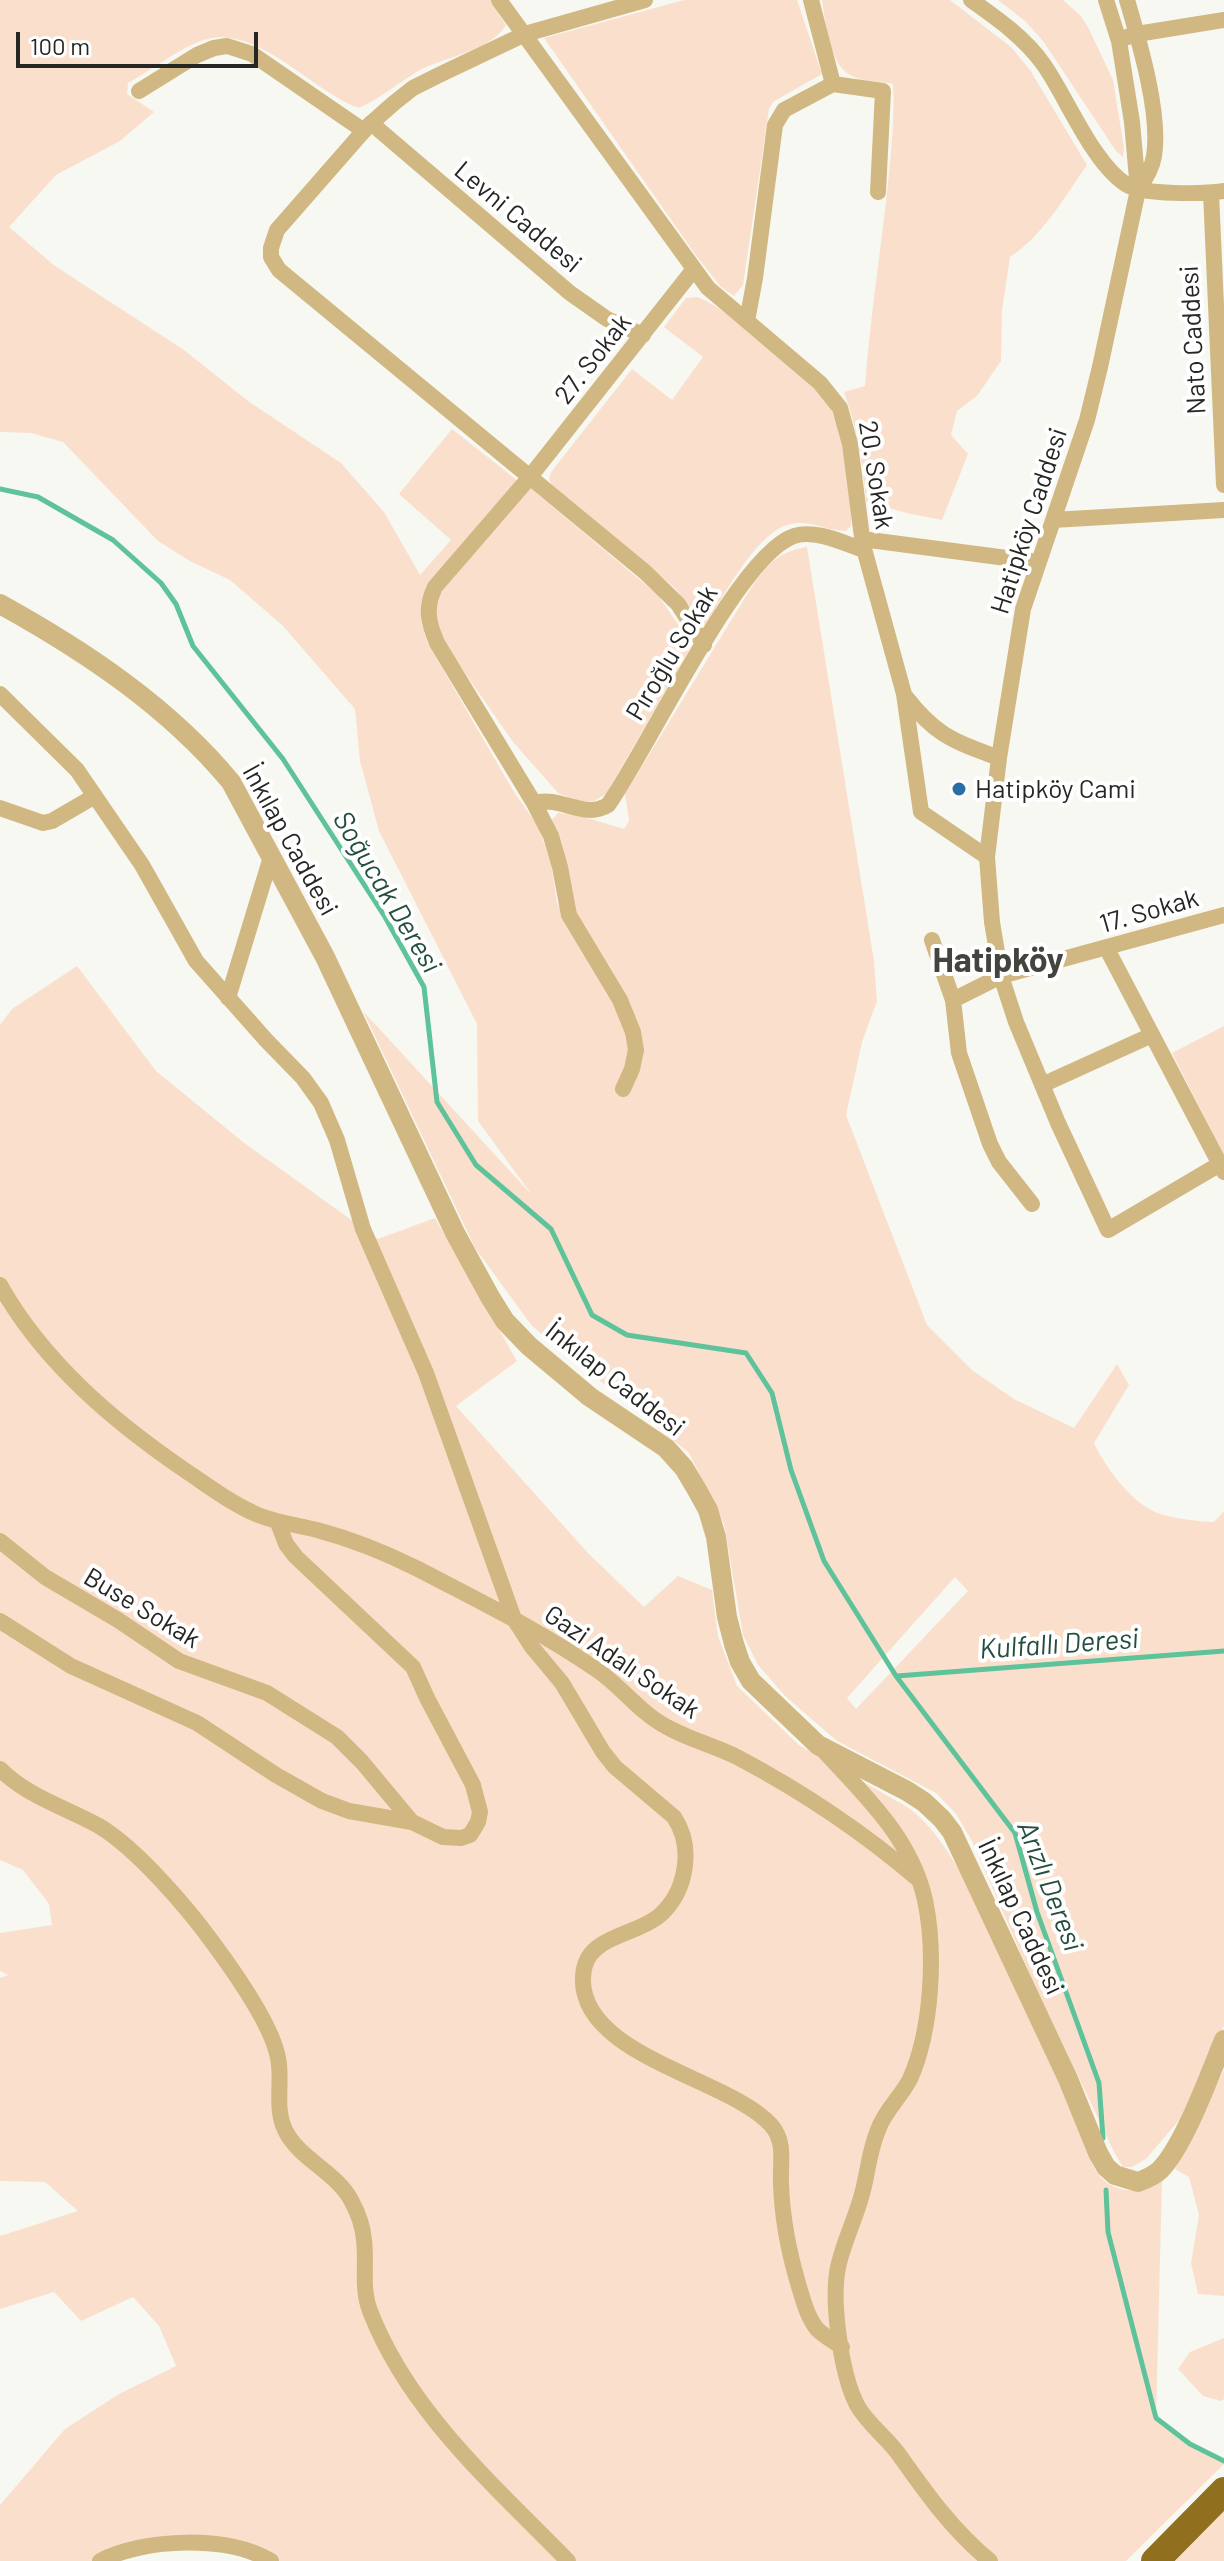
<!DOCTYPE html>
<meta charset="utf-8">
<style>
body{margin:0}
#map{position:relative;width:1224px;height:2561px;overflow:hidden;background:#f7f8f2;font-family:Barlow,sans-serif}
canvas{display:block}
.scale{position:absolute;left:16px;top:32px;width:242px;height:36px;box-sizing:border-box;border:4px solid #262724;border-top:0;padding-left:10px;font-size:24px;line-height:28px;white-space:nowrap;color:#262724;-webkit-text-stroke:6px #fff;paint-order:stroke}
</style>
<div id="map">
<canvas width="1224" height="2561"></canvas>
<div class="scale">100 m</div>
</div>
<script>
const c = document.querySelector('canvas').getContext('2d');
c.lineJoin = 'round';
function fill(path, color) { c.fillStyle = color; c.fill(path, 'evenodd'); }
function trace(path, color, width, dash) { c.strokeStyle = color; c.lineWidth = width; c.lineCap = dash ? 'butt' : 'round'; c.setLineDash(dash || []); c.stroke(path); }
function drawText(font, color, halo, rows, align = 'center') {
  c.font = font + ' Barlow,sans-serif'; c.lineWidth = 8; c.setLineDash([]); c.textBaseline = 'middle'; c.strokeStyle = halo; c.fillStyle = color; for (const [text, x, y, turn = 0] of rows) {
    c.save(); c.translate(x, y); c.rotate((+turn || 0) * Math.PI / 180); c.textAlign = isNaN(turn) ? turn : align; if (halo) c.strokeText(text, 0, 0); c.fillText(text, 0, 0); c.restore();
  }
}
fill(new Path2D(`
 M0,0H491L506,25C491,51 444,57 418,71C398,83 381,98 359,108C310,91 253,18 198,42C174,52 151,70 128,83L127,94L154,112L120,141L56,175L9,227L55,266L184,350L248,401L341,463L384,512L420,575L451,540L399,494L452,429L518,481L423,597L421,621L427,642L514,792L538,826L551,863L557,903L608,992L641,1059L572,910L551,821L558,813L581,816L624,829L629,821L625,794L754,583C772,561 778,552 807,547L874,961L877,1001L862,1042L846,1115L927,1325L972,1370L1014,1399L1074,1428L1117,1364L1129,1385L1094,1443C1105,1466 1124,1492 1146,1507C1161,1518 1195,1521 1214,1522L1224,1511V2025L1201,2082L1180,2119L1146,2159L1132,2167H1123L1115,2154L1031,1977L972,1841L956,1814L936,1793L837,1741L786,1697L758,1665L743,1635L724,1524L689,1453L532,1326L475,1248L363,1011L532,1195L478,1121L477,1024L379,831L360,761L355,709L283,626L230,580L190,561L158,541L63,442L31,433L0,432ZM955,1577L968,1591L856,1709L847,1698Z
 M684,0H797L822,74L773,102L769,109L743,285L734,296L721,287L697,257L544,38Z
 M822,0H950L1011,47L1030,70L1087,165C1065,196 1043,236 1010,257L1002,311L1001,361L977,396L957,411L951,435L968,454L942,520L911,514L866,502C863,463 857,429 844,392L865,386C870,318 881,250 888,183C891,150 895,117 893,84C880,81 862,82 850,75C828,62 826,22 822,0Z
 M998,0H1063L1081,16L1088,27L1113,80L1124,148L1123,157L1116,151L1043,41L1025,21Z
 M697,297C719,305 738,324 756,339C779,358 809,376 826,400C843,424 853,496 851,526L846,531C828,531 809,520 791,524C758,529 722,599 705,626L675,588L552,485L549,479L551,472L632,369L672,400L703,357L664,327L686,298Z
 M529,487L658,595L692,645L606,794L594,801H581L559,794L513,742L449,650L436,627V610L441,593Z
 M77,966L156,1071L243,1142L378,1239L435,1218L517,1361L456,1406L588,1553L644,1607L678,1576L712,1590L718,1636L737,1686L799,1745L909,1808C956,1844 986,1925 1011,1979C1030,2019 1050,2059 1068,2100C1077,2120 1088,2170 1106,2182C1125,2195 1143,2191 1162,2181L1156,2418L1190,2444L1224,2461V2464L1126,2561H264L263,2556L165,2543L100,2561H0V2505L65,2429L119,2394L176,2366L159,2326L133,2297L81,2321L54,2292L0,2309V2236L78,2211L45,2182L0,2181V1978L8,1975L0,1971V1933L52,1925L49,1904L23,1870L0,1860V1025L12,1009Z
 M1224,1026V1155L1172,1053Z
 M1224,2070V2296L1198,2294L1191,2263L1199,2215L1189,2177L1175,2169Z
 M1224,2338V2399L1221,2401L1203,2396L1178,2369L1190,2352Z
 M1224,2510V2561H1173Z`), '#fae0cc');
trace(new Path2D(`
 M0,489L38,497L113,540L161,583L176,604L193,646L283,759L385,917L424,987L437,1102L476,1165L551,1229L592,1315L627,1335L746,1353L772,1393L791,1470L824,1561L896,1676L1015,1833L1037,1912L1099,2083L1103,2138
 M897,1676L1224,1651
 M1106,2190L1108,2232L1156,2418L1190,2444L1224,2461`), '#5ec29b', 5);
trace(new Path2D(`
 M499,0L708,288L820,383L840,408L850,444L863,545L904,694L921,812L987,857
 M645,0L525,34L439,75L413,88L394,103L368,126L277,230L271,248V257L279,270L645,572L678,604L704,645
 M971,0C998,19 1025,38 1044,65C1067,98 1093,164 1127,185C1143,195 1204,194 1224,191
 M1106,0L1119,41L1132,122L1138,190L1100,367L1087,420L1023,609L999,758L987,857L992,922L1001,976L1016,1022L1058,1123L1108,1230L1220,1164
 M1127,0C1139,41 1161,114 1154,156C1152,169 1145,180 1138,190
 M1127,37L1137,34L1224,20
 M833,84L883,91L878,192
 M139,91L197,55L214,48L227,46L252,54L364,131
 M371,123L570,293L607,319L643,335
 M1211,193L1224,485
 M747,321L755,278L775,125L784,110L833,84L811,0
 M1053,520L1224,510
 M862,539L1037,562
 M0,694L77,770L142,865L196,961L266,1040L303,1078L321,1103L337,1140L363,1229L426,1373L514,1619L532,1647L562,1683L603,1752L615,1767L674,1817C694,1847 687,1892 659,1916C634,1937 584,1935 583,1977C579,2056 731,2079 771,2125C786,2142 780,2162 781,2183C782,2220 789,2254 800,2290C804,2303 808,2318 817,2329C824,2336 833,2341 842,2347
 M905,696C936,736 953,741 999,758
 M534,803C560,795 584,820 608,805C648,749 738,555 794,536C816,529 843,543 864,550
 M0,808L43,823L52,821L95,796
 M932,940L953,1000L959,1053L990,1144L999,1162L1032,1204
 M1107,949L1224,1172
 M228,998L271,857
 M953,1000L1001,976L1224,915
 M1042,1085L1152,1035
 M623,1089L632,1069L636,1050L633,1032L620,1000L569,915L560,867L551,836L534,803L437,643C428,622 425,608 435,587L529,478L694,269
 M0,1285C43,1362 114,1422 186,1471C210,1487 232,1504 258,1515C278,1523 297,1525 317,1530C351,1539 386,1553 418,1569C479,1601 541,1631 597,1670C622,1687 640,1713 667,1727C690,1740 716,1746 739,1758C803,1792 864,1833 919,1880
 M0,1541L45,1577L118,1620L179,1661L267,1693L337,1737L362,1762L412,1822
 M0,1621L71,1666L197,1723L276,1775L322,1801L349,1811L412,1822L443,1837L461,1838L470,1835L478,1822L480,1812L473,1785L427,1698L413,1667L296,1557L286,1544L278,1523
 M825,1752C866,1797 911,1838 925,1900C936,1952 932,2030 910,2079C901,2097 885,2110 878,2130C869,2151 868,2173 862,2194C856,2217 845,2239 839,2263C830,2297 841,2374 857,2405C868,2425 887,2437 900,2456C927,2494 953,2531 990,2561
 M0,1769C28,1797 65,1807 99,1826C136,1848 187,1907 213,1943C233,1970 272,2025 278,2058C283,2081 274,2107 285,2130C299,2159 335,2171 351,2200C357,2211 363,2226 364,2240C367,2264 361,2288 370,2311C409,2412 494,2485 568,2561
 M100,2561C145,2538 227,2535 271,2561`), '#d1b781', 16);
trace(new Path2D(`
 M0,604C85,651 169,707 231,782L325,957L455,1233L490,1297L505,1321L529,1346L590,1397L666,1448L684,1468L697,1490L708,1510L716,1537L727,1617L734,1644L740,1662L751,1681L818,1745L907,1791L924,1802L942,1819L952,1832L1068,2079L1098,2153L1106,2167L1115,2175L1138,2182C1146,2179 1154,2176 1160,2170C1184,2146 1210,2074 1224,2040`), '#d1b781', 20);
trace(new Path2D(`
 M1155,2561L1224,2491`), '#906f1f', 28);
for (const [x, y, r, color] of [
 [959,789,8,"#2a6fa4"]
]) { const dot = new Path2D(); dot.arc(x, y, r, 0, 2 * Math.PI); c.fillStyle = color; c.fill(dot); trace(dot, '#fff', 3); }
drawText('26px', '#262724', '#fff', [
 ["Levni Caddesi",518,217,40],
 ["Nato Caddesi",1193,340,-93],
 ["27. Sokak",593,359,-52],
 ["20. Sokak",876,475,81],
 ["Hatipköy Caddesi",1029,521,-72],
 ["Pıroğlu Sokak",672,653,-59],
 ["İnkılap Caddesi",290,840,61],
 ["17. Sokak",1149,911,-16],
 ["İnkılap Caddesi",615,1379,38],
 ["Buse Sokak",142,1608,31],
 ["Gazi Adalı Sokak",622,1662,34],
 ["İnkılap Caddesi",1021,1917,65]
]);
drawText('26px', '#262724', '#fff', [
 ["Hatipköy Cami",975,789]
], 'left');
drawText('italic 28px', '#234e3d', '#fff', [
 ["Soğucak Deresi",387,892,59],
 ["Kulfallı Deresi",1059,1644,-4],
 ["Arızlı Deresi",1050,1886,69]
]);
drawText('bold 34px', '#44443f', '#fff', [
 ["Hatipköy",998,961]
]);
</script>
